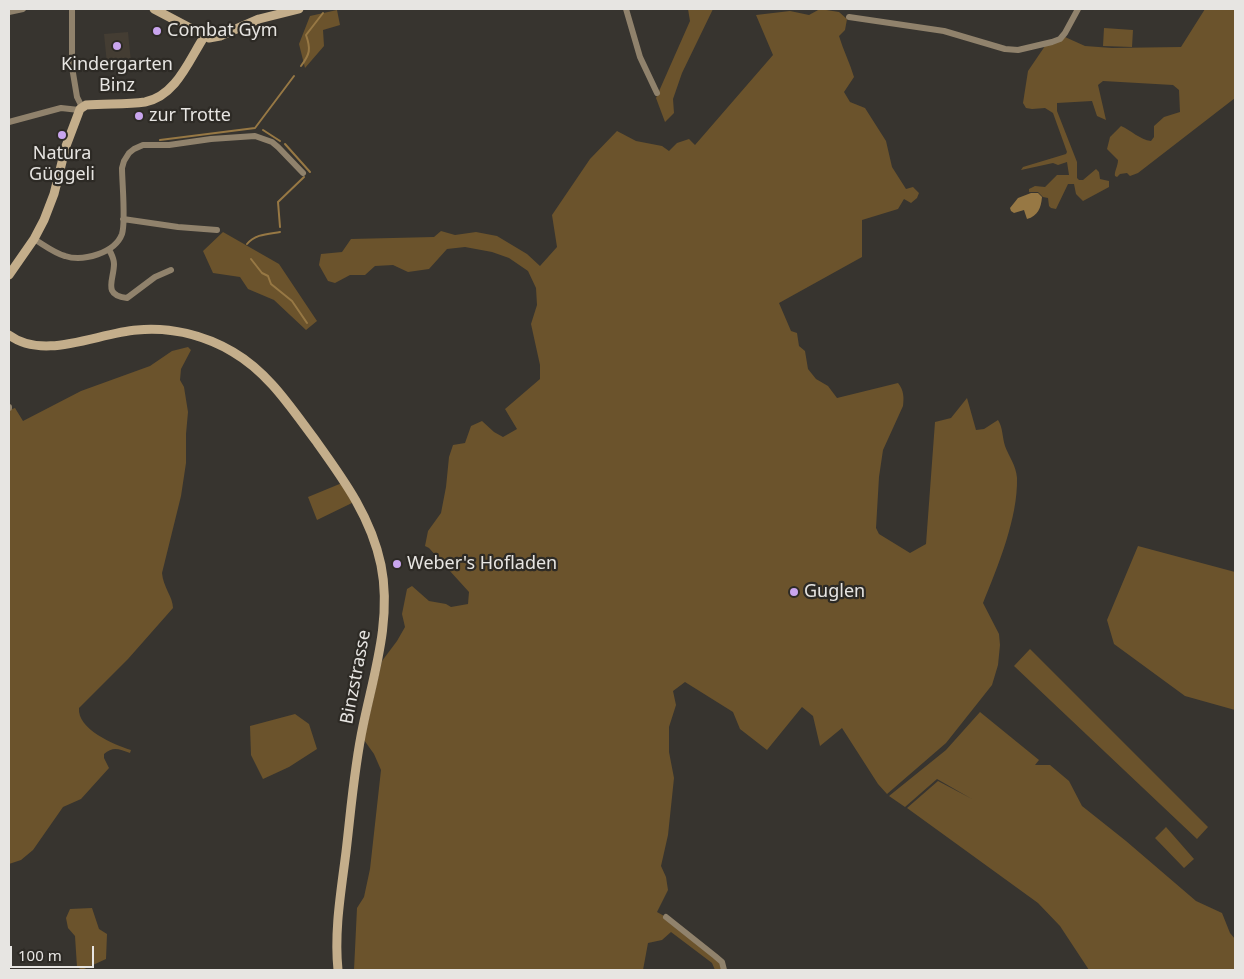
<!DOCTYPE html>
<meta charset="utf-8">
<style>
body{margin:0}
#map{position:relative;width:1244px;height:979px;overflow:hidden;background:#37342f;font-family:"Noto Sans",sans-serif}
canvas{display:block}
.frame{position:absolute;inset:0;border:10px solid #e7e5e2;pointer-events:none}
.scale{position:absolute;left:10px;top:946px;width:84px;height:22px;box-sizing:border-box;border:2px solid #e7e5e2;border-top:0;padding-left:6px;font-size:15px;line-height:18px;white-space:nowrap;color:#e7e5e2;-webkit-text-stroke:4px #2d2a25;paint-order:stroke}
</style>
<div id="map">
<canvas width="1244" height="979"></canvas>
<div class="frame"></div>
<div class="scale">100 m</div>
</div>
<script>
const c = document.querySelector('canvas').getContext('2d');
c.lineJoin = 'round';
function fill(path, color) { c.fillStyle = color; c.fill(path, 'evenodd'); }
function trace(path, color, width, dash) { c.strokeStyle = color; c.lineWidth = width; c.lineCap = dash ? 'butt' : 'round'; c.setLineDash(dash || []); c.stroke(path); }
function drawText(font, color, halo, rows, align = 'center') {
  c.font = font + ' "Noto Sans",sans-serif'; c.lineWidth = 4.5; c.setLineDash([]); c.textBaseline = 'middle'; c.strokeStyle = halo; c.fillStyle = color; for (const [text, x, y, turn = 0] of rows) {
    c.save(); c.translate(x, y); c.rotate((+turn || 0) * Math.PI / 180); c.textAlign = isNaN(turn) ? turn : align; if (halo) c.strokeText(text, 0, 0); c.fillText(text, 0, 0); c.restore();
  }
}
fill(new Path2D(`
 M128,32L131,62L107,64L104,34Z`), '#443d33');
fill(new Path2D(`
 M688,9H713L682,73L673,99L674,113L665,122L656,98L690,21Z
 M820,9L839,12L847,19L845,30L839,36C843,50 850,63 854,77L844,92L850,102L865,108L886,141L892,167L906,189L913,187L919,193L917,198L911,203L904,199L898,209L862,220V257L779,303L791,331L797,333L799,346L805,351L808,369L816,379L828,386L837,398L898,383C904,390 904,398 903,406L883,450L879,477L876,528L879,534L910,553L926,544L935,422L951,418L967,398L976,430L984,429L998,420C1003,428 1002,436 1005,446C1009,457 1016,465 1017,478C1018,518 998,566 983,603L999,634L1000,645L998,665L992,685L946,743L887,794L878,784L842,728L820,746L813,716L802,707L767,750L740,729L733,712L685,682L673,691L676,705L669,727V752L674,778L668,835L661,866L666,877L668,890L657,912L666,917L722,962L724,970H715L712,963L671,932L662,940L648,943L643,970H354L357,908L364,897L370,869L381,770L374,754L364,740L382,661L397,641L405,627L402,614L407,589L412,586L429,601L446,604L451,607L468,604L469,592L429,548L425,546L428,531L441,513L446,487L449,457L453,445L465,443L471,426L482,421L494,432L503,437L517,429L505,409L540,379V365L531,324L537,305L536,288L528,271L509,258L492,252L465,247L447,249L429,269L408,272L393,265L375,266L365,275H350L335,283L328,281L319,265L321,254L342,252L351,239L434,237L441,231L455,235L476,232L497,236L527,254L540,266L557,247L552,215L590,159L617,131L636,141L662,146L669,151L677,143L689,139L695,145L773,55L756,15L790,11L809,15Z
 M1205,9H1235V98L1138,173L1130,176L1127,173L1120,174L1117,177L1115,176C1114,172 1118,166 1118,160L1107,149L1110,137L1121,126C1131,130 1140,140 1151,141L1154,137V126L1164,117L1180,112L1179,90L1173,85L1103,81L1098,85L1106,120L1097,116L1092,101L1057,103V111L1077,162V178L1079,180H1083L1096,169L1099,172L1100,179L1109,181V187L1083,201L1076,194L1074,184H1068L1056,209L1051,208L1049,206L1048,198L1043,197L1038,192H1029V189L1035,186L1045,187L1057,175H1069L1067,162L1058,165L1053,163L1021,170L1023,167L1066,154L1067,152L1053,113L1045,108L1032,109L1026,108L1023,103L1028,71L1045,46L1065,37L1085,46L1112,48L1181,47Z
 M337,10L340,25L323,30L324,46L305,68L299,44L310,16Z
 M1104,28L1133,30L1132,47L1103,46Z
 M223,232L279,264L317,321L306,330L274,300L248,289L240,277L213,273L203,251Z
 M188,347L191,350L181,369L180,380L184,387L188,412L186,434V463L181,496L162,573C163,587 173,597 173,608L128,659L79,708C77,729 114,745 131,750L130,753C119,749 113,746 104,754V758L109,768L81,799L63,807L33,850L21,860L9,864V410L15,408L23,421L81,391L150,366L172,351Z
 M342,483L354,502L317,520L308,497Z
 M1138,546L1235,572V710L1185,696L1114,644L1107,620Z
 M1030,649L1208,827L1197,839L1014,666Z
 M980,712L1039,760L1035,765H1050L1069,781L1082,806L1126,841L1196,901L1222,913L1230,933L1235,939V970H1089L1060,926L1038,903L907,808L938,781L972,799L937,779L905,807L889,796L946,750Z
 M295,714L309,724L317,749L289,767L263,779L251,755L250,726Z
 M1166,827L1194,859L1184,868L1155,838Z
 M92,908L99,929L107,934L106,959L82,970L77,967L75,936L68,928L66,918L70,909Z`), '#6b532c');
fill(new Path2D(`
 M1031,193H1038L1042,197C1041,208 1038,216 1027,219L1024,210L1014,213L1011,211L1010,208L1018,198Z`), '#977844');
trace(new Path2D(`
 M301,66C310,54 311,49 306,35L323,13
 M263,130L280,141
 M160,140L255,128L294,76
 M285,144L310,172
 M280,227L278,202L304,177
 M247,244C255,234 268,234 280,232
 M251,259L262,273L268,276L271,284L292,301L307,323`), '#977844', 2);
trace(new Path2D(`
 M72,9V67L77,97L82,107
 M626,9L640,57L657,93
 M9,12L23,9
 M849,17L944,31L1005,49L1018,50L1052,42L1060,39L1065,33L1078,9
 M9,122L61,108L79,110
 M123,219L178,227L217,230
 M34,239C44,245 54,253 65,256C83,262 115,253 122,234C126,222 122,182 122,168L124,161L129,153L134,149L143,145H169L211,139L255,136L272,142L278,147L303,173
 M109,249C111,254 114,258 114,264C114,280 102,295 127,298L155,277L171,270
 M9,407V408
 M666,917L715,956L722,962L724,970`), '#90826c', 6);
trace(new Path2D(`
 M154,9L209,38L220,36L259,19L299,9
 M9,275L34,239L44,220L54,194L66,146L80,109L86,105C105,103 125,105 145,102C176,96 189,60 204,37
 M9,335C44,361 97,333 137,330C170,327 204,335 233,352C269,373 291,408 316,441C344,480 371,517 381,565C392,619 374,673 363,726C354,768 351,810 346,852C341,892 334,931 338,970`), '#c4ae8b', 9);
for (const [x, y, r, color] of [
 [157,31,5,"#c9a5ee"],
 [117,46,5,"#c9a5ee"],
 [139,116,5,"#c9a5ee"],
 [62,135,5,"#c9a5ee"],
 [397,564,5,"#c9a5ee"],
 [794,592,5,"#c9a5ee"]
]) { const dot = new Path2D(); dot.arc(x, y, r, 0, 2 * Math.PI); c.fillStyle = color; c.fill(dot); trace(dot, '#2d2a25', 2); }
drawText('18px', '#e7e5e2', '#2d2a25', [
 ["Combat Gym",167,31],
 ["Kindergarten",117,65,"center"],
 ["Binz",117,86,"center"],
 ["zur Trotte",149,116],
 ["Natura",62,154,"center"],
 ["Güggeli",62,175,"center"],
 ["Weber's Hofladen",407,564],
 ["Guglen",804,592]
], 'left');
drawText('18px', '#e7e5e2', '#2d2a25', [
 ["Binzstrasse",356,677,-79]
]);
</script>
